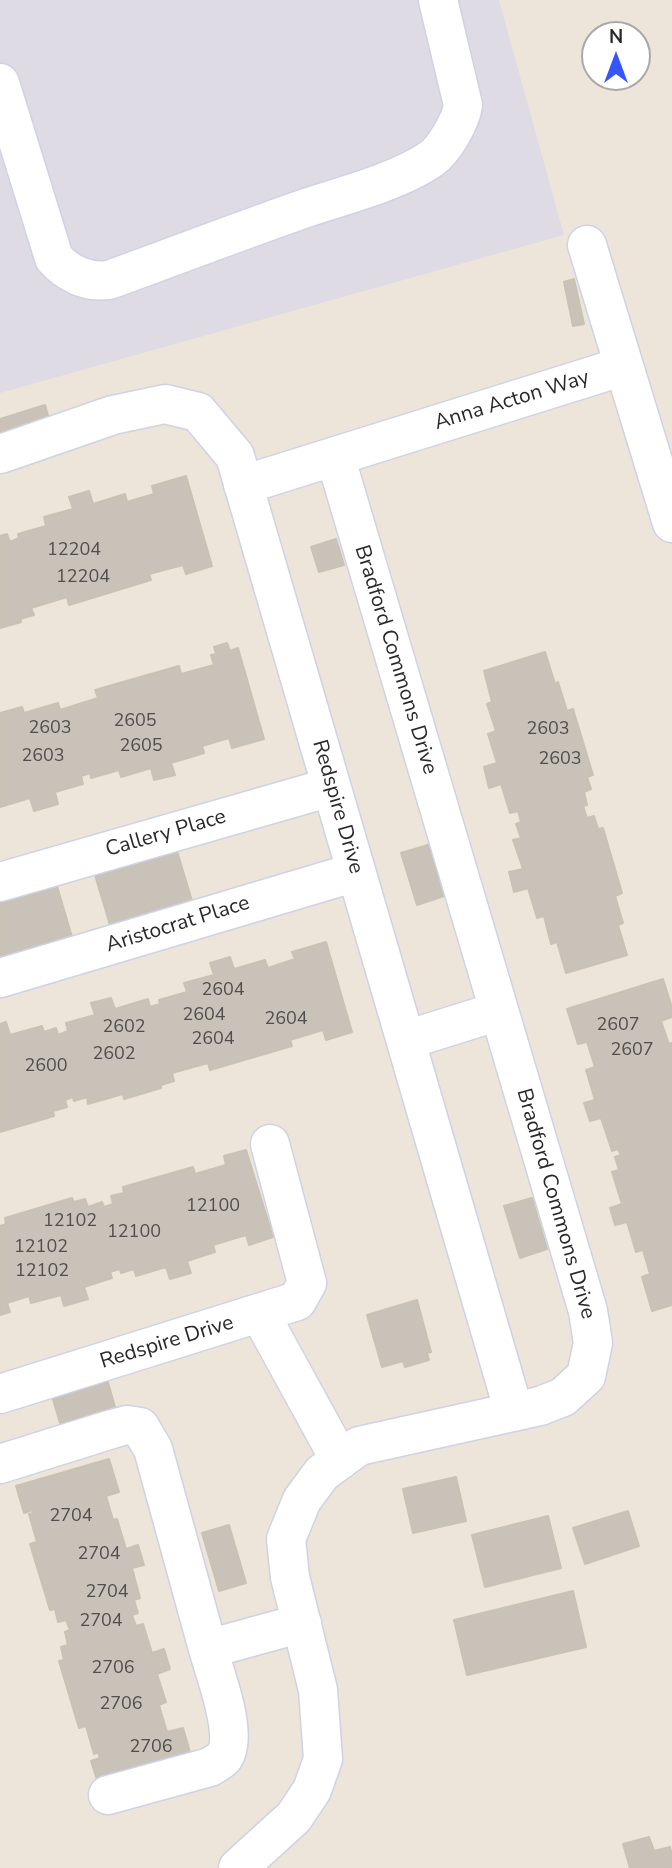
<!DOCTYPE html>
<style>
body{margin:0}
#map{position:relative;width:672px;height:1868px;overflow:hidden;background:#ede5da;font-family:"Nunito Sans",sans-serif}
canvas{display:block}
.north{position:absolute;left:581px;top:21px;width:70px;height:70px;box-sizing:border-box;background:#fff;border:2px solid #a9a9a9;border-radius:50%;rotate:0deg;font-size:19px;font-weight:700;line-height:28px;text-align:center;color:#292929}
.north::after{content:'';display:block;margin:auto;width:24px;height:32px;background:#3556ff;clip-path:polygon(50% 0,100% 100%,50% 72%,0 100%)}
</style>
<div id="map">
<canvas width="672" height="1868"></canvas>
<div class="north">N</div>
</div>
<script>
const c = document.querySelector('canvas').getContext('2d');
c.lineJoin = 'round';
function fill(path, color) { c.fillStyle = color; c.fill(path, 'evenodd'); }
function trace(path, color, width, dash) { c.strokeStyle = color; c.lineWidth = width; c.lineCap = dash ? 'butt' : 'round'; c.setLineDash(dash || []); c.stroke(path); }
function drawText(font, color, halo, rows, align = 'center') {
  c.font = font + ' "Nunito Sans",sans-serif'; c.lineWidth = 5; c.setLineDash([]); c.textBaseline = 'middle'; c.strokeStyle = halo; c.fillStyle = color; for (const [text, x, y, turn = 0] of rows) {
    c.save(); c.translate(x, y); c.rotate((+turn || 0) * Math.PI / 180); c.textAlign = isNaN(turn) ? turn : align; if (halo) c.strokeText(text, 0, 0); c.fillText(text, 0, 0); c.restore();
  }
}
fill(new Path2D(`
 M0,0H499L564,235L0,393Z`), '#dedbe5');
const building = new Path2D(`
 M574,279L584,324L573,326L564,282Z
 M45,405L53,432L0,447V419Z
 M186,476L212,566L186,574L183,565L149,574L151,580L69,605L67,597L31,608L34,615L20,619L21,622L0,628V536L7,534L10,542L19,538L18,534L46,526L44,517L73,509L69,497L89,491L93,504L125,494L127,502L154,494L152,486Z
 M336,539L344,565L319,572L311,547Z
 M227,643L230,651L238,648L264,739L232,748L229,738L202,746L204,753L171,763L175,775L154,780L151,768L121,777L119,770L91,778L90,773L81,776L83,784L55,792L58,804L34,811L30,798L0,807V713L22,707L24,713L58,703L60,710L98,698L95,690L179,666L181,674L214,665L211,655L216,654L214,647Z
 M545,652L555,684L558,682L567,711L573,709L593,775L587,777L591,789L584,792L587,805L583,806L587,818L594,816L598,829L603,828L622,893L615,896L623,923L618,925L627,955L566,973L557,942L551,944L544,916L537,918L528,888L514,892L509,872L523,869L513,840L521,838L516,824L521,822L518,811L510,813L501,784L489,788L484,767L497,763L488,734L496,731L487,704L492,702L484,671Z
 M428,845L444,896L417,905L401,853Z
 M177,851L192,901L110,925L95,875Z
 M57,886L72,937L0,958V903Z
 M326,942L352,1032L326,1040L323,1030L290,1040L292,1046L210,1070L208,1063L172,1073L174,1081L161,1085V1088L124,1099L123,1094L88,1104L87,1097L74,1101L73,1097L65,1100L67,1107L53,1111L54,1116L0,1132V1024L6,1022L10,1035L42,1026L44,1032L56,1028L58,1035L68,1031L66,1023L95,1015L91,1003L111,998L115,1009L148,999L150,1007L160,1004L159,1000L187,992L184,983L214,975L210,963L230,957L234,969L265,960L268,968L295,959L292,952Z
 M663,979L672,1008V1017L661,1021L669,1044L672,1043V1305L652,1311L642,1277L650,1274L643,1250L636,1252L627,1222L615,1225L610,1208L622,1204L612,1172L619,1170L615,1157L621,1155L618,1149L612,1151L601,1118L590,1121L584,1103L595,1100L586,1070L595,1067L587,1042L578,1044L567,1009Z
 M246,1150L273,1237L249,1245L246,1235L213,1245L215,1252L187,1261L191,1273L170,1279L166,1267L136,1276L134,1269L121,1273L120,1269L110,1272L112,1278L84,1287L88,1299L64,1306L61,1295L31,1303L29,1296L7,1303L10,1312L0,1315V1226L6,1224L5,1218L72,1198L74,1202L85,1199L88,1207L102,1202L104,1207L113,1204L111,1196L124,1193L123,1187L193,1167L195,1174L226,1165L224,1156Z
 M532,1198L547,1249L520,1258L504,1206Z
 M417,1300L431,1352L427,1353L429,1360L405,1367L403,1361L382,1367L367,1315Z
 M107,1379L115,1407L60,1423L52,1396Z
 M109,1459L119,1492L106,1496L113,1520L117,1519L126,1549L138,1545L144,1565L132,1568L140,1598L134,1600L138,1613L132,1615L136,1626L143,1624L152,1653L164,1649L170,1669L157,1674L166,1702L159,1705L167,1732L183,1728L192,1759L99,1786L91,1761L100,1758L98,1752L94,1754L86,1726L79,1728L59,1661L64,1660L61,1647L68,1645L65,1632L70,1630L66,1620L58,1622L55,1609L50,1610L30,1544L37,1542L29,1514L34,1513L33,1510L24,1513L16,1486Z
 M456,1477L466,1521L413,1533L403,1489Z
 M628,1511L639,1546L585,1564L573,1528Z
 M548,1516L561,1568L485,1587L472,1535Z
 M229,1525L246,1583L219,1591L202,1533Z
 M573,1591L586,1647L467,1675L454,1620Z
 M649,1837L654,1851L670,1847L672,1855V1868H630L623,1844Z`);
fill(building, '#c8c2b9');
trace(building, '#c9c2b3', 2);
const minor = new Path2D(`
 M0,83L54,258C68,274 88,283 109,280C175,256 240,231 306,208C345,195 397,182 431,159C444,150 461,121 463,105L438,0
 M587,245L672,523
 M0,454L113,415L165,404L198,412L235,456L514,1412
 M243,485L624,366
 M0,882L331,787
 M0,978L356,872
 M406,1040L499,1011
 M260,1314L340,1460
 M0,1394L297,1301L307,1283L270,1144
 M0,1464L112,1429L127,1425L140,1427L153,1449L208,1649
 M108,1795L210,1767C214,1764 221,1761 224,1757C239,1735 215,1674 208,1649L302,1623
 M238,1868L294,1817L312,1790L323,1759L318,1690L290,1577L286,1539L302,1500L322,1473L359,1446L540,1406L563,1397L586,1376L593,1343L588,1311L335,456`);
trace(minor, '#cfd2e4', 41);
trace(minor, '#fff', 38);
drawText('18px', '#514f4d', null, [
 ["12204",74,551],
 ["12204",83,578],
 ["2605",135,722],
 ["2603",50,729],
 ["2603",548,730],
 ["2605",141,747],
 ["2603",43,757],
 ["2603",560,760],
 ["2604",223,991],
 ["2604",204,1016],
 ["2604",286,1020],
 ["2607",618,1026],
 ["2602",124,1028],
 ["2604",213,1040],
 ["2607",632,1051],
 ["2602",114,1055],
 ["2600",46,1067],
 ["12100",213,1207],
 ["12102",70,1222],
 ["12100",134,1233],
 ["12102",41,1248],
 ["12102",42,1272],
 ["2704",71,1517],
 ["2704",99,1555],
 ["2704",107,1593],
 ["2704",101,1622],
 ["2706",113,1669],
 ["2706",121,1705],
 ["2706",151,1748]
]);
drawText('21px', '#292929', '#fff', [
 ["Anna Acton Way",512,401,-17],
 ["Bradford Commons Drive",395,660,73],
 ["Redspire Drive",337,807,74],
 ["Callery Place",166,834,-16],
 ["Aristocrat Place",178,925,-17],
 ["Bradford Commons Drive",555,1204,74],
 ["Redspire Drive",167,1343,-17]
]);
</script>
